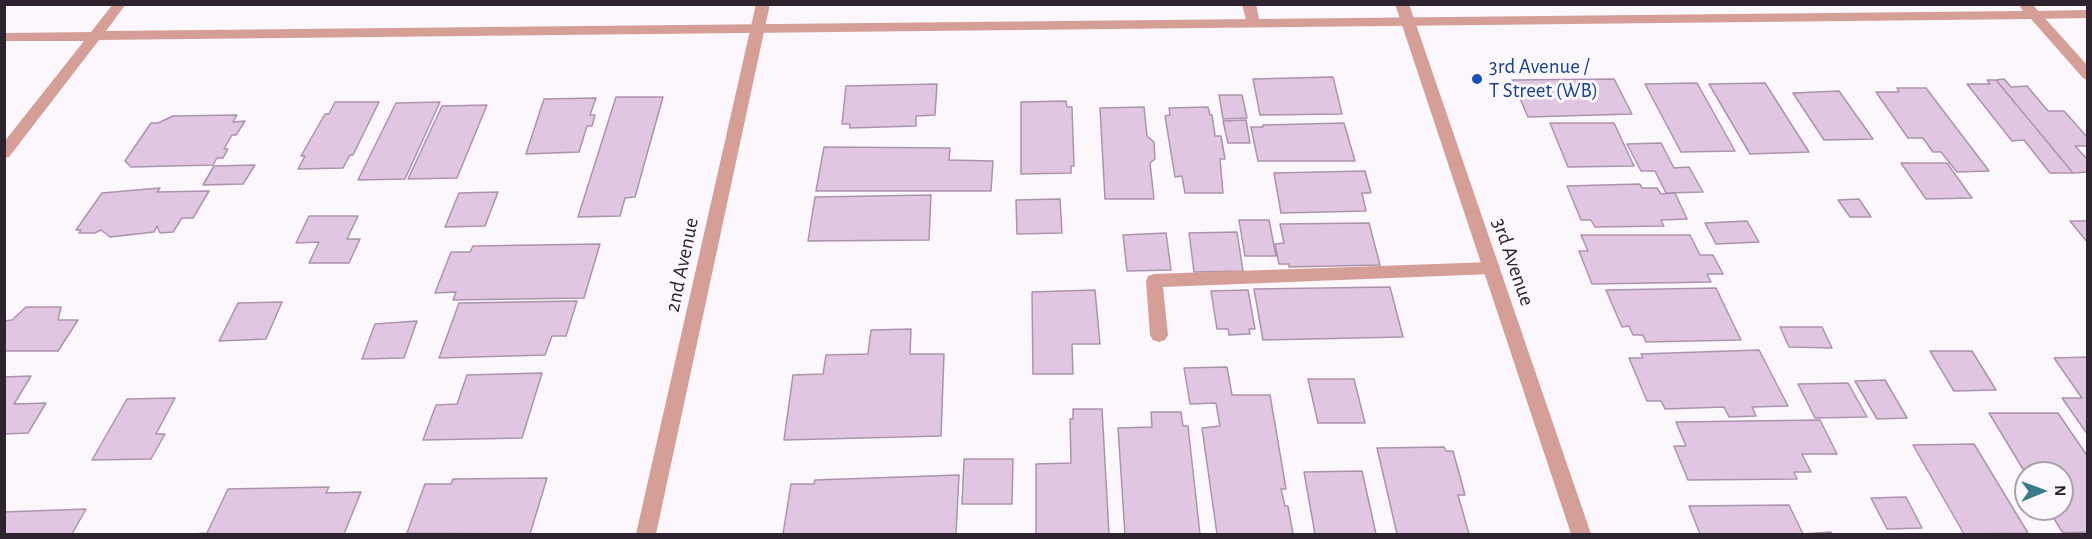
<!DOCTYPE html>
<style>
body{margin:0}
#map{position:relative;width:2092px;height:539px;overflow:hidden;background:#fcf7fc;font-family:"Alegreya Sans",sans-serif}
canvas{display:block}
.frame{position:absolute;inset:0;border:6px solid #2d232e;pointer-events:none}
.north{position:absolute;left:2014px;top:461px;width:60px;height:60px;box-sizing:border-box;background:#fcf7fc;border:2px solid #a9a2aa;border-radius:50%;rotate:89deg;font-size:16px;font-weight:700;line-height:24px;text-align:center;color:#2d232e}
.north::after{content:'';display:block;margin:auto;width:21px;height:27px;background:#387c8b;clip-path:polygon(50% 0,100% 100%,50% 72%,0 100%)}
</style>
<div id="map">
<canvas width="2092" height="539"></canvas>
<div class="frame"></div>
<div class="north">N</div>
</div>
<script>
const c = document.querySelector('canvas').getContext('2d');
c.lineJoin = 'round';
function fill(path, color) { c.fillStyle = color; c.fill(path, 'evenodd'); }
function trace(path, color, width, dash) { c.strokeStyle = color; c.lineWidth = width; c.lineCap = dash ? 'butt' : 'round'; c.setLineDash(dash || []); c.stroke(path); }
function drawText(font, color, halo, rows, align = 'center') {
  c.font = font + ' "Alegreya Sans",sans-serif'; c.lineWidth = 6; c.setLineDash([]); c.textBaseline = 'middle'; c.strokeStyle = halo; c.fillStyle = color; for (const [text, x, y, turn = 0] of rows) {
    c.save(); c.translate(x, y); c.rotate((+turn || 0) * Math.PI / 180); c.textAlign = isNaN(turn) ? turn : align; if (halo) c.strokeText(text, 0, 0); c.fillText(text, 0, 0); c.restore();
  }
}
const building = new Path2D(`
 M1333,77L1342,114L1260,115L1253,79Z
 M1614,79L1632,114L1528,117L1512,80Z
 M2004,79L2011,87L2027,86L2048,111H2064L2088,138V146H2075L2088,160V172L2073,173L1996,80Z
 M1987,80H1996L2073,173H2050L2024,140L2012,141L1967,84H1990Z
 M1697,83L1735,151L1681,152L1645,84Z
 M1765,83L1809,152L1750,154L1709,84Z
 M937,84L935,115L916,116V126L850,128V124H842L846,86Z
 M1897,88H1926L1989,171L1957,172L1941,152H1933L1923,138H1908L1876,92H1899Z
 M1839,91L1873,139L1824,140L1793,93Z
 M1219,95H1242L1247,118L1223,119Z
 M616,97H663L635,197L625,198L620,216L578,217Z
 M596,98L590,115H595L592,126H587L579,152L526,154L544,99Z
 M1066,101L1067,107H1072L1074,166H1071V173L1021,174V102Z
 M335,102H379L353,155H350L343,168L298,169L305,156H301L325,114H329Z
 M440,102L405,179L358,180L396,103Z
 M487,105L457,178L408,179L442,106Z
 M1144,107L1147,136L1154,142L1155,159L1150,163L1154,199H1105L1100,108Z
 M1208,107L1210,115H1212L1215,136H1221L1225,159H1220L1223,193H1185L1182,176L1175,177L1165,116L1170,115L1169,108Z
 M237,115L233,122L245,121L236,135H232L224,149H228L223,158H217L213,165L131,167L125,161L151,123H158L173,116Z
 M1246,120L1250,143H1228L1223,121Z
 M1344,123L1355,161H1258L1251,127H1263V125Z
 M1550,123H1614L1634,166L1568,167Z
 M1661,143L1674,168L1689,167L1703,192L1666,193L1655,171H1641L1627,144Z
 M824,147L950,148L949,160L993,161L991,191H816Z
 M1901,163H1947L1972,198L1926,199Z
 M255,165L243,184L203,185L214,166Z
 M1365,171L1371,193H1362L1366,211L1281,213L1274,173Z
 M1640,184L1642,188H1657L1661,194L1675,193L1687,219L1661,220L1664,226L1595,227L1591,220H1581L1567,186Z
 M160,188L157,192L209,191L193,218H182L173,232L160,233L157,226L154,232L110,237L101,230L95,233H79L81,230H76L102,193Z
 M498,192L485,226L445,227L459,193Z
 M931,195L929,240L808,241L815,197Z
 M1060,199L1062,233L1017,234L1016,200Z
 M1859,199L1871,217H1850L1838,200Z
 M309,216H358L347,239H360L349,263H309L319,242L296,243Z
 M1239,220H1269L1276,256H1245Z
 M1747,221L1759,242L1716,244L1705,223Z
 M2070,221H2088V243Z
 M1369,223L1380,265L1289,267V264H1279L1275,244L1284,243L1280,224Z
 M1237,232L1243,271L1194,272L1189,233Z
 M1166,233L1171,270L1127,271L1123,235Z
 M1581,235H1690L1700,255H1713L1723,274H1707L1711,282L1592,284L1579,251H1588Z
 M600,244L584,298L453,300L456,292L435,293L451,252H470L473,246Z
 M1390,287L1403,337L1263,340L1254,289Z
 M1716,288L1741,340L1646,342L1643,335H1633L1629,326L1622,327L1606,290Z
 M1095,290L1100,344H1072L1073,374H1033L1032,292Z
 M1248,290L1255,329H1249L1250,334L1229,335L1228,329H1217L1211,291Z
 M577,301L566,336H552L545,355L439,358L459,303Z
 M282,302L266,339L219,341L238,303Z
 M26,307H61L58,320H78L58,351H4V321L12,320Z
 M417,321L404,358L362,359L375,324Z
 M1780,327H1822L1832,348L1789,347Z
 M911,329L910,354H944L941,436L784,440L793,375L823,374L826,355L868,354L871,330Z
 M1759,350L1788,406L1752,407L1756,416L1729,417L1724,407L1665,409L1661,401H1647L1629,358H1643L1641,354Z
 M1930,351H1972L1996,390L1954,391Z
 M2088,357V435L2062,398H2082L2054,358Z
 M1227,367L1232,395H1270L1286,489H1281L1285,506H1288L1293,534H1217L1202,428L1220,426L1216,403L1190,404L1184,368Z
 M542,373L522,438L423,440L436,405L457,404L467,375Z
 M31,376L14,404L46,403L28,433L4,434V377Z
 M1308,379H1354L1365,423H1318Z
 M1885,380L1907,418L1877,419L1855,381Z
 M1848,383L1867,417L1815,418L1798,384Z
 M175,398L156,434H165L151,459L92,460L127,399Z
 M1073,409H1102L1109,534H1036V464L1071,463L1070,419H1073Z
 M1151,412H1181L1183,426H1188L1200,534H1125L1118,428L1152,427Z
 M1989,413H2058L2088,457V532L2063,533L2048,509H2062V473L2026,474Z
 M1820,420L1837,454H1802L1811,472H1794L1797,479L1688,480L1674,446H1686L1676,422Z
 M1974,444L2028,533L1964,534L1913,445Z
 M1444,447L1446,451H1453L1465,495H1458L1469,534H1397L1377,448Z
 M964,459H1013L1012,504H962Z
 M1362,471L1376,534H1315L1304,472Z
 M959,475L956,534H783L791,484H814L815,480Z
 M547,478L530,534L407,533L425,484H451L453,479Z
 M329,487L326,493L361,492L344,534H192L207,533L228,489Z
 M1906,497L1922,528L1887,529L1871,498Z
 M1789,505L1803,534L1831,532L1832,534H1700L1689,506Z
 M86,509L72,534H4V512Z`);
fill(building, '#e1c6e2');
trace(building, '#ac93ad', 1.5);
fill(new Path2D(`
 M1242,4H1256L1260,24L1258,27H1248Z
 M2088,10V18L2033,19L2026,15L2033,11Z
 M1492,262L1498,263L1500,268L1498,273L1492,274L1163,287L1168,335L1165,340L1159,342L1153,340L1150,335L1146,281L1148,276L1154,274Z`), '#d59f97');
fill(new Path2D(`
 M113,4H126L106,31L2023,11L2020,7L2022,4H2032L2088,66V80L2083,78L2031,19L99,40L9,157L4,158V142L84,41H4V33L91,32Z`), '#d59f97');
fill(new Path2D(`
 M756,4H770L656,534H636Z
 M1395,4H1409L1591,534H1571Z`), '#d59f97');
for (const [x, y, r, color] of [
 [1477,79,6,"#1a4fb4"]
]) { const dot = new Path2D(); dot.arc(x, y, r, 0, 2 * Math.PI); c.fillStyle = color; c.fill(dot); trace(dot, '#fcf7fc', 2); }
drawText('21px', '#164399', '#fcf7fc', [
 ["3rd Avenue /",1489,67],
 ["T Street (WB)",1489,91]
], 'left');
drawText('21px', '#2d232e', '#fcf7fc', [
 ["3rd Avenue",1513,262,71],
 ["2nd Avenue",682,265,-78]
]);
</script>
